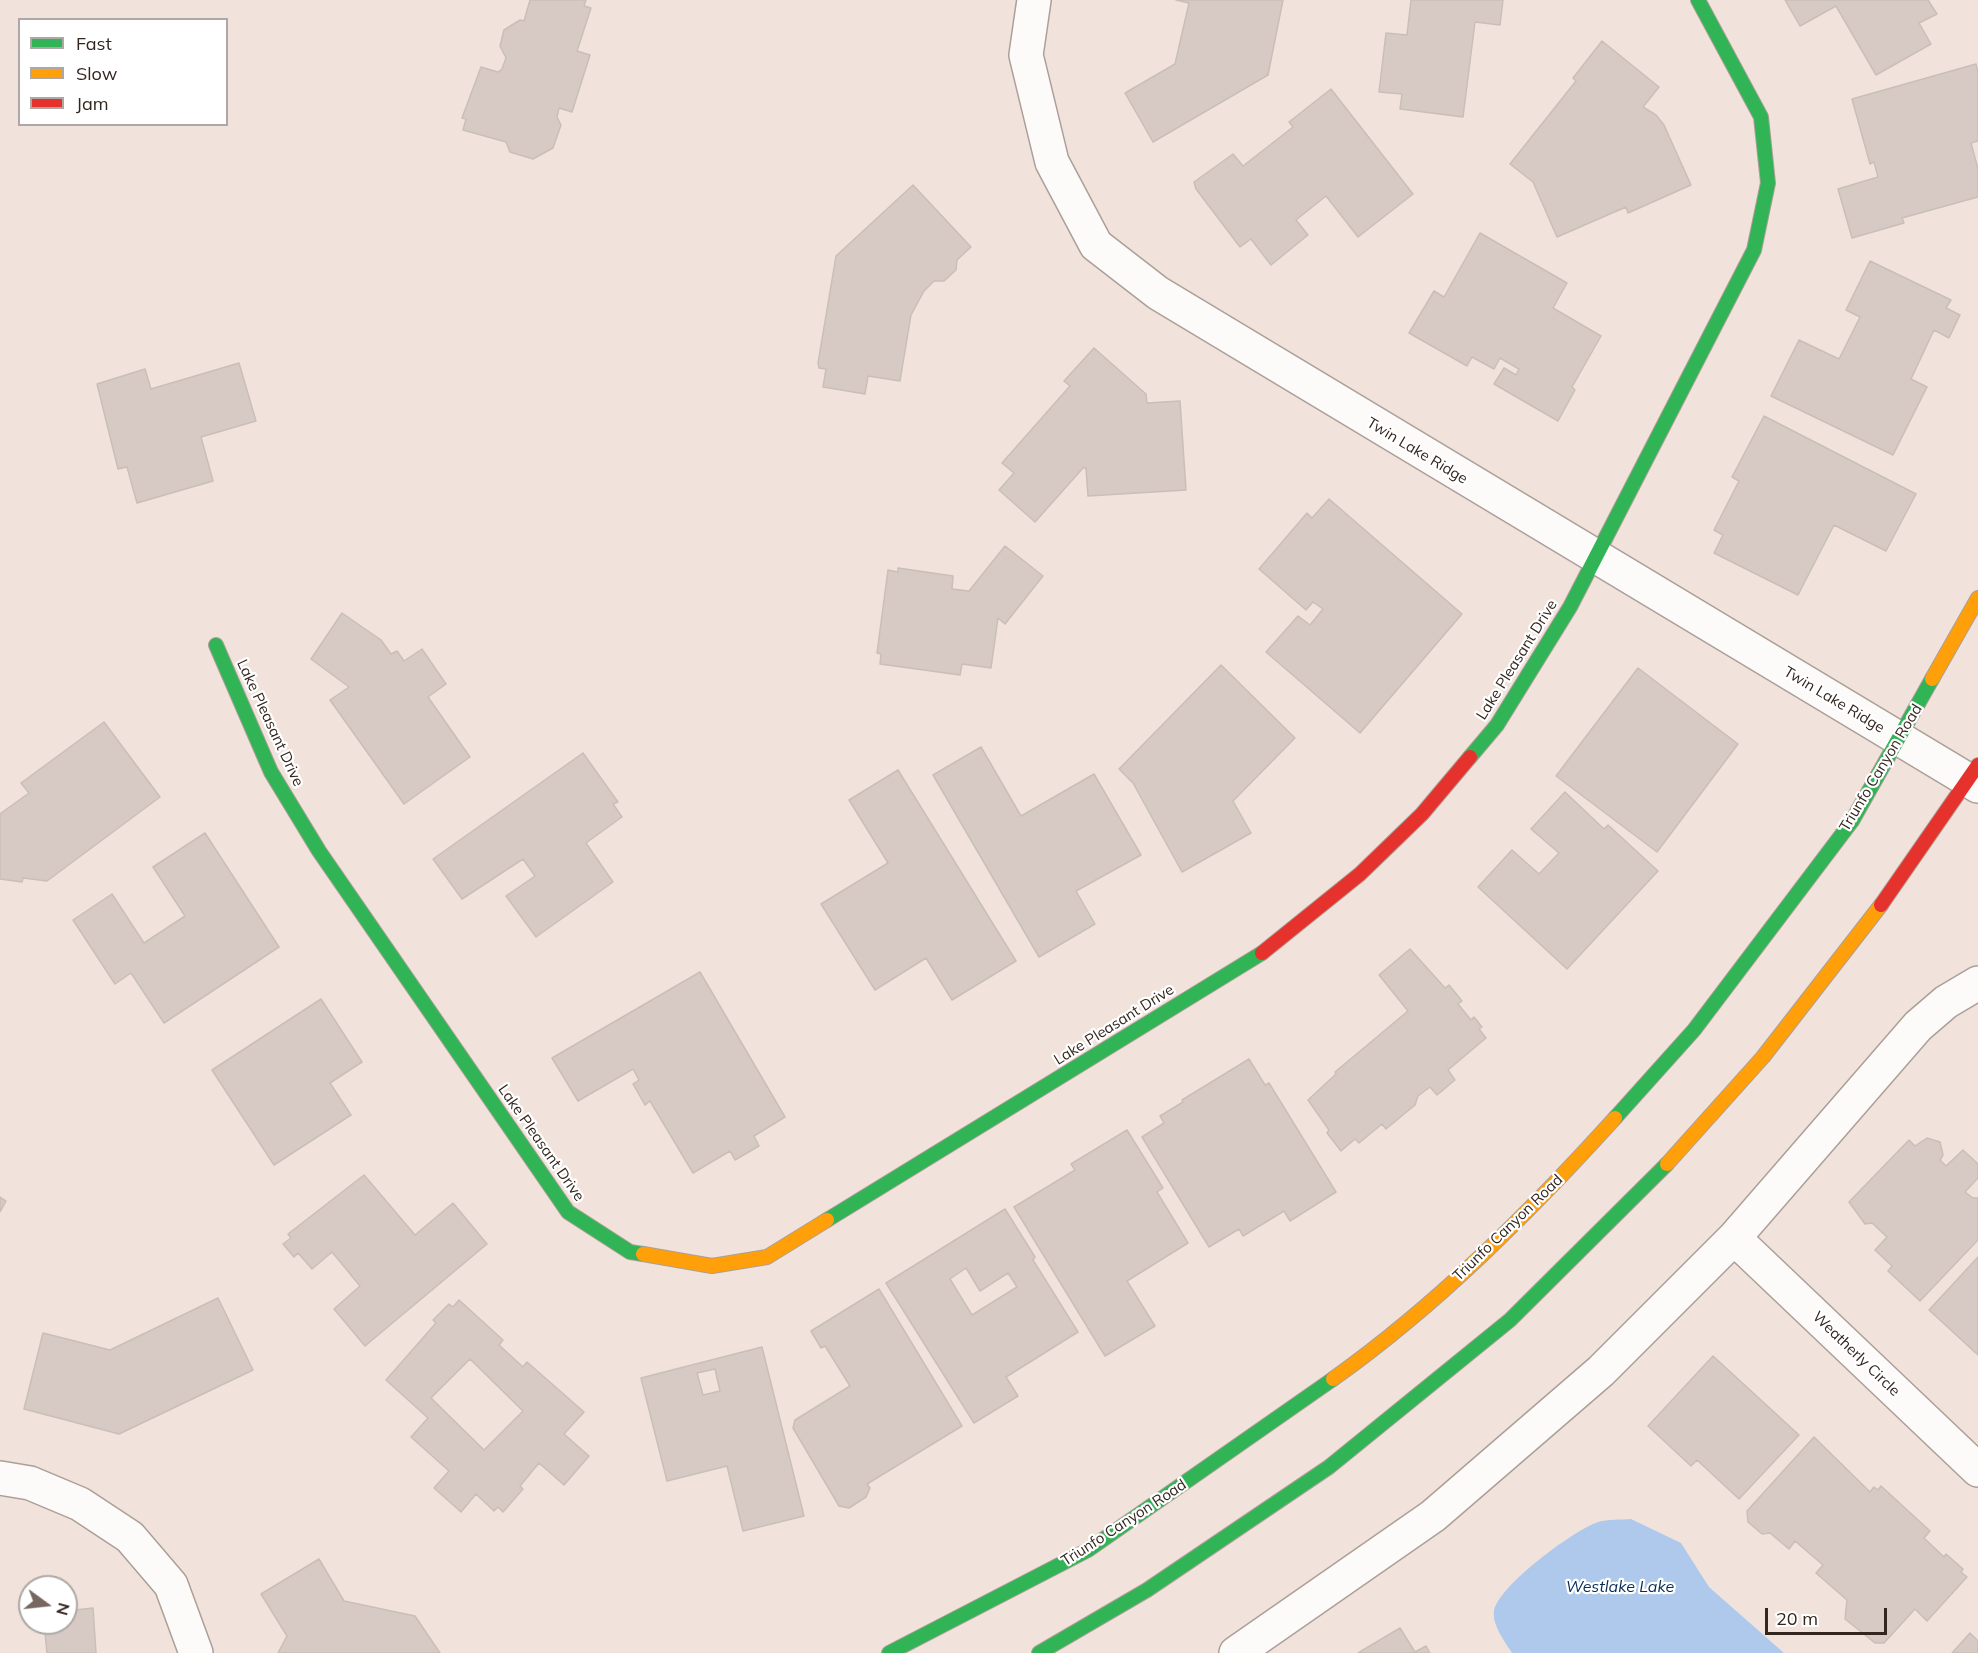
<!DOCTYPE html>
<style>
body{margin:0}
#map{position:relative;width:1978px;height:1653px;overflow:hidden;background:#f1e3db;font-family:Mulish,sans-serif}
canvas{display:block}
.legend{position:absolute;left:18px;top:18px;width:210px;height:108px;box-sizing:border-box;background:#fff;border:2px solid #ada8a5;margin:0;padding:8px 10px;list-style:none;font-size:18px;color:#33261f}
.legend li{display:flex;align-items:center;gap:12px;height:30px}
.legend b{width:30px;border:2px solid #ada8a5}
.north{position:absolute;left:18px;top:1575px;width:60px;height:60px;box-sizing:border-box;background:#fff;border:2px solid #ada8a5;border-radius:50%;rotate:105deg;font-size:16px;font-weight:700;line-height:24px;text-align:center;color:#33261f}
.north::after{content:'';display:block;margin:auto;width:21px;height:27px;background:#766861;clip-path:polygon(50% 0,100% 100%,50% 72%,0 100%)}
.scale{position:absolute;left:1765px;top:1608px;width:122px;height:27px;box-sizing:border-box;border:3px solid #33261f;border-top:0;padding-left:8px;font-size:18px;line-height:21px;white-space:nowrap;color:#33261f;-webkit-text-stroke:4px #fff;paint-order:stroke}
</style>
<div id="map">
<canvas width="1978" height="1653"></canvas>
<ul class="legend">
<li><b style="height:8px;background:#30b455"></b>Fast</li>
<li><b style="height:8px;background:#ff9f0a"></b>Slow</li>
<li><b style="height:8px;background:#e5322d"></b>Jam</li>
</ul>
<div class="north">N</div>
<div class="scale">20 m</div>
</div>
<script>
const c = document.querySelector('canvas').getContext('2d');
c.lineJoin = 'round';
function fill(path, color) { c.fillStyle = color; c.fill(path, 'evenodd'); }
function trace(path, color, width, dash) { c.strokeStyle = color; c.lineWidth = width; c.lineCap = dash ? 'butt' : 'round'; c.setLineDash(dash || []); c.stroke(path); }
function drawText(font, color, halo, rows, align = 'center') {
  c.font = font + ' Mulish,sans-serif'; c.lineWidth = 4.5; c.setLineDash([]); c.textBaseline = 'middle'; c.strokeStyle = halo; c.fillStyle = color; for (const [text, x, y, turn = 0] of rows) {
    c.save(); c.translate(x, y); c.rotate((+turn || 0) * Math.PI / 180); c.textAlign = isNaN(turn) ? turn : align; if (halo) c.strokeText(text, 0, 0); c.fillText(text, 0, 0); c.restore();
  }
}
fill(new Path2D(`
 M1631,1519L1681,1543L1709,1587L1784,1653H1512C1505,1642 1492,1625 1494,1611C1498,1586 1574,1530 1598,1522C1608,1519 1620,1520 1631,1519Z`), '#aec9ec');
const building = new Path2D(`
 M530,0H586L584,6L591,8L577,51L590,55L572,112L559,108L557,117L561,125L553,148L533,159L510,152L506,142L463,130L466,119L462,118L481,67L498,72L502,69L506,58L500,46L504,30L520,20L524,21Z
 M1176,0H1283L1268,75L1153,142L1125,93L1175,64L1189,3Z
 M1411,0H1503L1500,25L1475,22L1463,117L1400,109L1402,94L1379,92L1386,33L1407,35Z
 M1785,0H1928L1937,14L1919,23L1931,44L1876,75L1836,6L1800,26Z
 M1602,41L1659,87L1643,107L1656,115L1664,125L1691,185L1628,213L1626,207L1557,237L1533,182L1510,164L1576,81L1573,78Z
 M1976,64L1978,72V141L1971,143L1978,169V197L1902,218L1904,223L1852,238L1838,189L1878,177L1874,162L1870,164L1852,99Z
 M1331,89L1413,194L1358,237L1326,196L1296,220L1308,235L1271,265L1251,239L1240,247L1196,189L1194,182L1233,154L1243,166L1293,127L1289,122Z
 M913,185L971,247L957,260L956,270L944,281H934L924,291L911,315L900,381L868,376L865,394L823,387L826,369L819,368L818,363L836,256Z
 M1480,233L1567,283L1553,308L1601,336L1572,387L1575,390L1558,421L1494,384L1504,368L1516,375L1519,369L1500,358L1494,369L1472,357L1467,366L1409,333L1434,291L1444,297Z
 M1870,261L1951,300L1946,308L1960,315L1949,338L1934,330L1911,379L1927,387L1893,455L1771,396L1799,340L1839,359L1860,317L1846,310Z
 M1094,348L1146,394L1147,403L1180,401L1186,490L1088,496L1086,468H1083L1035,522L999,490L1014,473L1002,463L1070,386L1064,381Z
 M239,363L256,421L201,437L213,481L137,503L127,467L118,469L97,384L145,369L151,389Z
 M1764,416L1916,494L1886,551L1834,525L1798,595L1714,553L1723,535L1714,530L1739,481L1732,477Z
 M1329,499L1462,614L1360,733L1266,652L1298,616L1310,625L1323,609L1313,602L1306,610L1259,569L1307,513L1312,518Z
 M1005,546L1043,576L1005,624L998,618L991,668L962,664L960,675L880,664L881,654L877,653L888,570L898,572V568L953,576L952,589L969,591Z
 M342,613L381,640L391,654L397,651L404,661L422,649L446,684L428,697L470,757L404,804L330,700L349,687L311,659Z
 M1221,665L1295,738L1233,801L1251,833L1182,872L1133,783L1119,769Z
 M1638,668L1738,744L1657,852L1556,776Z
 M104,722L160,797L47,881L23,878L22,882L0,879V814L29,793L21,783Z
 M981,747L1021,816L1094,774L1141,855L1076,891L1095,924L1039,957L933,775Z
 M583,753L618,802L613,804L622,817L586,843L613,882L536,937L506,896L535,876L523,859L462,899L433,859Z
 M898,770L1016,961L952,1000L926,958L875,990L821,904L888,863L849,800Z
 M1565,792L1604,829L1608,825L1658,871L1567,969L1478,887L1512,850L1539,874L1559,853L1531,829Z
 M205,833L279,947L164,1023L131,973L115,984L73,920L112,894L144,943L185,916L153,867Z
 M1410,949L1445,988L1449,985L1462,1001L1458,1004L1471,1020L1474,1017L1482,1027L1479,1029L1486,1038L1448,1070L1455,1080L1437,1095L1430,1087L1418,1096L1415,1105L1386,1129L1382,1124L1359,1143L1355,1139L1341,1151L1327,1133L1329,1130L1308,1100L1336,1074L1335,1072L1408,1011L1379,975Z
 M700,972L785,1117L754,1136L759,1146L735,1160L730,1151L693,1173L650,1101L645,1105L633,1084L639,1080L633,1069L578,1101L552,1058Z
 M321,999L362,1062L330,1083L351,1115L274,1165L212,1070Z
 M1249,1059L1265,1085L1269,1083L1336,1192L1290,1221L1284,1211L1243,1236L1239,1229L1209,1247L1142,1137L1164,1123L1160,1116L1183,1102L1182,1100Z
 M1127,1130L1163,1188L1157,1192L1188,1243L1127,1281L1155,1326L1105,1356L1014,1207L1075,1170L1071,1164Z
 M1927,1138L1940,1142L1943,1155L1940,1160L1946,1166L1963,1150L1978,1164V1178L1965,1192L1973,1198H1978V1240L1920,1301L1888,1271L1892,1266L1875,1250L1887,1237L1872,1223L1865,1224L1849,1202L1909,1140L1915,1146Z
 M364,1175L415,1235L453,1203L487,1244L365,1346L334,1309L360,1286L332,1252L312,1269L298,1253L294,1257L283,1244L291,1238L288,1234Z
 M0,1197L6,1201L0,1212Z
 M1005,1209L1035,1257L1033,1260L1078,1332L1006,1377L1018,1396L974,1423L886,1283ZM966,1268L980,1291L1008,1273L1017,1287L972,1315L950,1279Z
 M1978,1257V1355L1929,1310Z
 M879,1289L962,1426L867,1484L870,1488L866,1497L849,1508L839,1506L793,1428L795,1420L850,1386L825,1346L821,1348L811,1331Z
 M218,1298L253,1370L119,1434L24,1409L43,1333L110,1350Z
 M459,1300L503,1340L499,1345L523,1367L527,1362L584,1412L564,1434L589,1456L564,1485L539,1463L520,1486L523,1489L503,1512L498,1507L494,1511L476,1494L461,1512L434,1488L449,1471L411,1437L428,1418L386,1380L436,1323L433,1320L449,1304L453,1307ZM470,1359L523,1411L484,1450L431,1398Z
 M762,1347L804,1516L743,1531L727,1466L667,1481L641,1378ZM715,1369L720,1391L703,1395L697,1373Z
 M1713,1356L1799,1435L1739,1499L1697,1460L1691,1466L1648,1426Z
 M1814,1437L1870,1492L1874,1487L1878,1490L1881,1486L1930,1531L1924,1538L1944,1557L1946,1554L1963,1569L1961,1572L1967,1577L1927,1621L1915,1609L1884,1643H1875L1845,1619L1847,1600L1816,1573L1823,1565L1795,1541L1789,1549L1770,1533L1762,1534L1748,1522L1747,1511Z
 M319,1559L344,1601L415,1616L440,1653H278L287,1636L261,1594Z
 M93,1608L96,1653H47L44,1623H66V1611Z
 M1400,1628L1415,1652L1426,1646L1430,1653H1358Z
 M1970,1633L1978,1641V1653H1952Z`);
fill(building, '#d7cac4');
trace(building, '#cabeb8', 1.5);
const street = new Path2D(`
 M1034,0L1026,55L1052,162L1096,245L1158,293L1978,786
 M1734,1238L1978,1470
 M0,1478L30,1483L80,1504L130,1537L171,1585L196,1653
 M1236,1653L1433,1516L1601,1371L1734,1238L1918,1026L1946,1002L1978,983`);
const fast = new Path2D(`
 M216,645L271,772L319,851L568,1212L630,1252L643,1254
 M1470,757L1497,725L1570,607L1754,250L1768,183L1761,117L1698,0
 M1615,1118L1694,1030L1852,821L1932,679
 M827,1220L1262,953
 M889,1653L1088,1550L1333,1379
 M1039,1653L1147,1590L1329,1467L1510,1320L1667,1164`);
const slow = new Path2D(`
 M1932,679L1978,598
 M1667,1164L1763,1057L1881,905
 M643,1254L712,1266L767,1257L827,1220
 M1333,1379C1437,1305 1529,1213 1615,1118`);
const jam = new Path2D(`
 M1881,905L1978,765
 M1262,953L1360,874L1422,814L1470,757`);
trace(street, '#ab9f98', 36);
trace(fast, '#ab9f98', 16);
trace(slow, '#ab9f98', 16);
trace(jam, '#ab9f98', 16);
trace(street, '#fdfbfa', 33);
trace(fast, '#30b455', 14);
trace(slow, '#ff9f0a', 14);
trace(jam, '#e5322d', 14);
drawText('15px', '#33261f', '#fff', [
 ["Twin Lake Ridge",1417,451,31],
 ["Lake Pleasant Drive",1517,660,-58],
 ["Twin Lake Ridge",1834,700,31],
 ["Lake Pleasant Drive",270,723,65],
 ["Triunfo Canyon Road",1881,768,-59],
 ["Lake Pleasant Drive",1114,1025,-32],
 ["Lake Pleasant Drive",541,1143,55],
 ["Triunfo Canyon Road",1508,1228,-44],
 ["Weatherly Circle",1856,1354,44],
 ["Triunfo Canyon Road",1124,1523,-33]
]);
drawText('italic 16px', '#062c56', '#fff', [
 ["Westlake Lake",1620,1587]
]);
</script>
